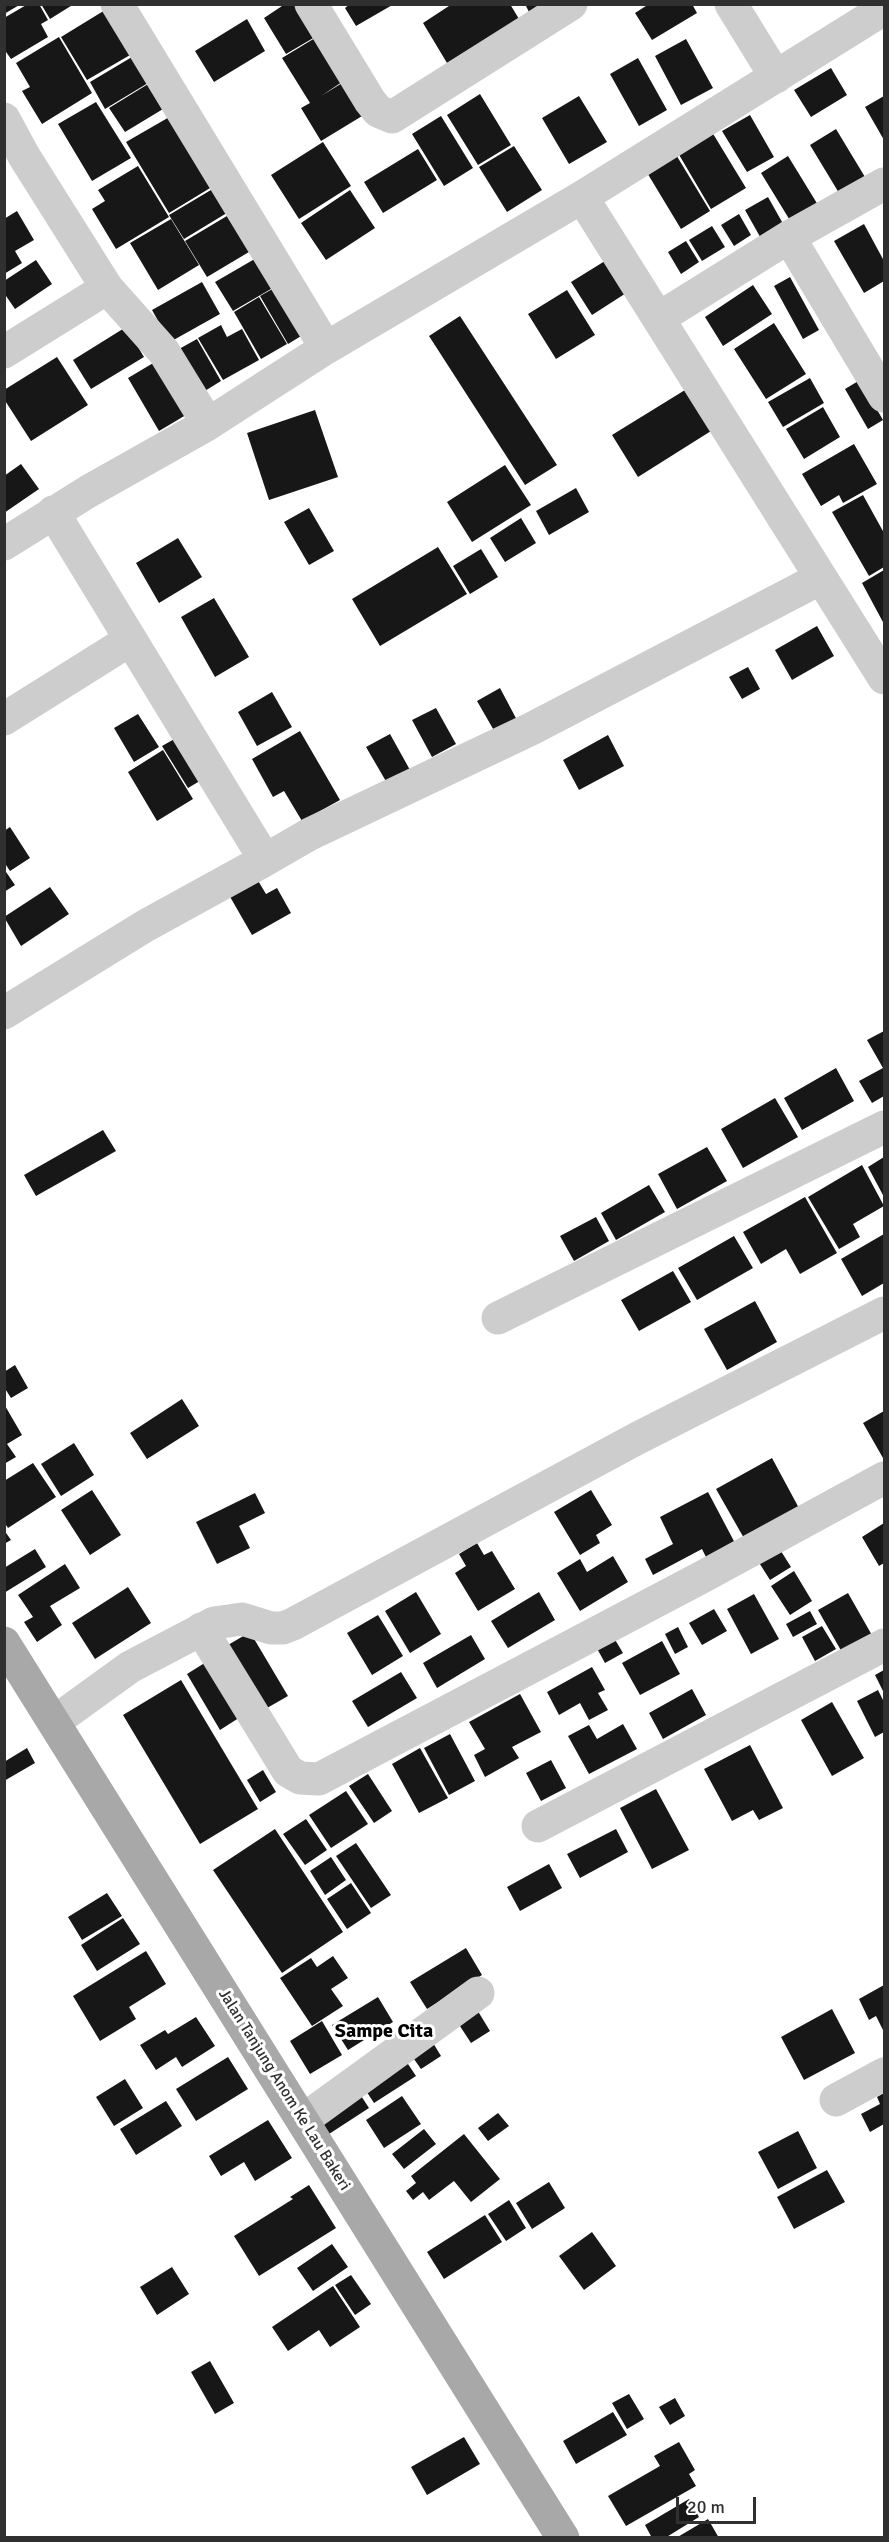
<!DOCTYPE html>
<style>
body{margin:0}
#map{position:relative;width:889px;height:2542px;overflow:hidden;background:#fff;font-family:Signika,sans-serif}
canvas{display:block}
.frame{position:absolute;inset:0;border:6px solid #303030;pointer-events:none}
.scale{position:absolute;left:676px;top:2497px;width:80px;height:27px;box-sizing:border-box;border:3px solid #303030;border-top:0;padding-left:8px;font-size:18px;line-height:21px;white-space:nowrap;color:#303030;-webkit-text-stroke:4px #fff;paint-order:stroke}
</style>
<div id="map">
<canvas width="889" height="2542"></canvas>
<div class="frame"></div>
<div class="scale">20 m</div>
</div>
<script>
const c = document.querySelector('canvas').getContext('2d');
c.lineJoin = 'round';
function fill(path, color) { c.fillStyle = color; c.fill(path, 'evenodd'); }
function trace(path, color, width, dash) { c.strokeStyle = color; c.lineWidth = width; c.lineCap = dash ? 'butt' : 'round'; c.setLineDash(dash || []); c.stroke(path); }
function drawText(font, color, halo, rows, align = 'center') {
  c.font = font + ' Signika,sans-serif'; c.lineWidth = 6; c.setLineDash([]); c.textBaseline = 'middle'; c.strokeStyle = halo; c.fillStyle = color; for (const [text, x, y, turn = 0] of rows) {
    c.save(); c.translate(x, y); c.rotate((+turn || 0) * Math.PI / 180); c.textAlign = isNaN(turn) ? turn : align; if (halo) c.strokeText(text, 0, 0); c.fillText(text, 0, 0); c.restore();
  }
}
fill(new Path2D(`
 M4,4H21L4,14Z
 M28,4H39L48,20L41,24L48,37L11,59L4,49V18Z
 M41,4H74L50,19Z
 M285,4H295L315,37L286,54L264,18Z
 M350,4H394L356,26L345,8Z
 M452,4H510L519,19L447,63L423,23Z
 M525,4H543L529,12Z
 M649,4H692L697,13L652,40L635,13Z
 M110,7L137,51L87,80L61,37Z
 M247,19L265,51L214,82L195,51Z
 M59,37L92,93L42,124L22,91L30,87L16,63Z
 M315,38L342,82L321,96L352,77L372,110L321,141L301,108L310,103L282,58Z
 M686,39L713,88L681,105L655,56Z
 M137,54L153,80L105,109L90,82Z
 M638,58L667,110L639,126L610,74Z
 M831,68L847,95L811,117L794,90Z
 M153,81L168,106L125,132L109,108Z
 M480,94L511,145L478,165L447,115Z
 M579,96L607,142L569,164L542,118Z
 M884,96V140L865,107Z
 M96,102L131,158L92,181L58,124Z
 M178,112L220,182L169,213L126,142Z
 M750,115L774,157L747,172L722,131Z
 M441,116L473,168L444,186L412,134Z
 M836,129L865,177L839,193L810,145Z
 M712,132L746,188L711,209L678,153Z
 M323,142L351,186L299,219L271,175Z
 M514,146L542,190L507,212L479,167Z
 M418,149L437,180L383,213L364,182Z
 M675,153L710,211L681,229L646,171Z
 M788,156L818,205L791,222L761,173Z
 M138,166L169,217L116,249L92,209L105,201L98,190Z
 M221,184L235,208L184,239L169,215Z
 M350,190L375,228L326,260L301,223Z
 M768,197L786,229L763,242L745,210Z
 M237,210L259,246L207,277L185,241Z
 M17,211L34,240L15,251L22,263L4,274V219Z
 M739,214L751,235L734,246L721,225Z
 M171,219L199,265L158,290L130,243Z
 M864,224L884,261V281L864,293L834,241Z
 M712,226L725,247L702,261L689,240Z
 M686,241L699,262L681,274L668,252Z
 M265,253L283,282L233,311L215,282Z
 M613,256L634,288L592,315L571,282Z
 M36,260L52,284L15,309L4,293V281Z
 M790,277L819,330L803,339L774,286Z
 M202,282L220,314L170,342L152,310Z
 M283,283L311,330L288,344L260,296Z
 M753,285L772,314L723,346L705,317Z
 M567,290L595,335L556,359L528,314Z
 M259,297L287,344L261,359L234,312Z
 M460,316L557,465L525,485L429,336Z
 M774,323L806,374L766,399L734,349Z
 M221,325L227,337L242,329L259,360L223,380L198,338Z
 M126,327L144,357L91,389L73,360Z
 M197,339L221,381L195,397L170,354Z
 M165,356L196,409L159,431L128,378Z
 M57,357L88,405L31,441L4,399V390Z
 M810,378L824,403L783,427L768,402Z
 M860,380L883,420L868,429L845,389Z
 M685,390L711,431L638,477L612,435Z
 M823,407L840,437L804,459L786,429Z
 M315,410L338,477L269,500L247,433Z
 M854,444L877,484L843,503L839,495L821,506L802,474Z
 M21,464L39,489L4,513V476Z
 M505,465L531,505L472,542L447,502Z
 M576,488L589,512L549,535L536,511Z
 M863,495L884,533V567L869,576L832,512Z
 M309,508L334,551L309,565L284,522Z
 M521,518L536,543L505,562L490,538Z
 M178,538L202,577L159,603L136,563Z
 M438,547L467,594L380,646L352,599Z
 M481,549L498,577L470,594L453,566Z
 M884,570V624L862,583Z
 M214,598L249,657L215,677L181,617Z
 M817,626L834,656L792,680L775,650Z
 M748,667L760,689L742,699L729,677Z
 M500,688L518,722L496,734L477,701Z
 M272,692L292,727L257,746L238,712Z
 M436,708L456,744L432,757L412,720Z
 M138,714L159,747L134,762L114,728Z
 M300,731L340,800L302,821L284,791L273,797L252,759Z
 M185,733L210,775L188,788L162,746Z
 M390,734L410,770L387,783L366,747Z
 M608,735L624,766L579,790L563,760Z
 M163,750L193,799L157,821L128,772Z
 M10,827L30,858L10,871L4,862V831Z
 M4,869L15,885L4,892Z
 M257,879L266,894L277,888L291,913L252,935L229,895Z
 M50,887L69,914L21,946L4,917Z
 M884,1031V1096L872,1103L859,1081L883,1068L867,1040Z
 M836,1068L854,1101L802,1130L784,1098Z
 M775,1098L798,1137L743,1168L721,1129Z
 M103,1130L116,1151L36,1196L24,1175Z
 M707,1147L727,1181L677,1209L658,1174Z
 M884,1157V1197L868,1167Z
 M862,1165L884,1206L853,1224L860,1237L839,1249L808,1197Z
 M649,1185L665,1212L616,1240L601,1213Z
 M805,1197L837,1253L800,1274L786,1249L761,1264L743,1232Z
 M596,1217L609,1241L574,1261L560,1236Z
 M884,1234V1283L862,1296L841,1259Z
 M734,1236L753,1268L697,1300L678,1268Z
 M673,1271L691,1302L639,1331L621,1300Z
 M755,1301L777,1342L727,1370L704,1329Z
 M15,1365L28,1388L11,1398L4,1387V1372Z
 M182,1399L199,1426L147,1459L130,1433Z
 M4,1404L22,1435L7,1444L16,1457L4,1464Z
 M884,1411V1457L883,1458L863,1423Z
 M74,1443L94,1475L61,1496L41,1464Z
 M772,1458L800,1510L745,1540L716,1489Z
 M33,1463L56,1497L8,1528L4,1522V1481Z
 M92,1490L121,1535L90,1555L61,1510Z
 M591,1490L612,1525L596,1535L600,1543L580,1555L554,1512Z
 M708,1492L736,1545L708,1561L702,1549L653,1575L645,1559L673,1544L660,1517Z
 M255,1493L265,1513L239,1526L250,1548L217,1564L196,1522Z
 M884,1523V1563L879,1566L862,1537Z
 M4,1530L11,1540L4,1544Z
 M477,1543L484,1555L492,1551L515,1589L478,1611L455,1573L466,1566L459,1554Z
 M779,1548L791,1567L770,1580L758,1561Z
 M35,1549L46,1567L4,1593V1568Z
 M613,1556L628,1582L580,1611L557,1573L580,1559L587,1572Z
 M65,1564L80,1588L50,1606L62,1625L37,1642L24,1622L33,1617L18,1595Z
 M794,1571L812,1601L790,1615L771,1586Z
 M128,1587L151,1623L95,1659L72,1623Z
 M416,1592L441,1634L410,1653L385,1611Z
 M539,1592L555,1620L508,1648L491,1621Z
 M848,1593L873,1637L843,1654L818,1610Z
 M754,1594L779,1639L751,1654L727,1609Z
 M714,1609L727,1631L702,1645L689,1623Z
 M810,1611L817,1624L793,1637L786,1624Z
 M378,1615L403,1656L372,1675L347,1633Z
 M822,1626L836,1649L815,1661L802,1637Z
 M678,1627L688,1647L675,1654L665,1634Z
 M250,1632L288,1696L260,1712L223,1648Z
 M611,1633L623,1653L605,1663L594,1643Z
 M471,1635L485,1659L437,1688L423,1663Z
 M662,1641L680,1674L640,1695L622,1663Z
 M211,1659L245,1714L220,1730L187,1674Z
 M592,1667L605,1690L598,1693L608,1710L589,1720L580,1703L559,1715L547,1692Z
 M884,1670V1693L875,1675Z
 M401,1672L417,1698L368,1727L352,1701Z
 M181,1680L258,1809L200,1844L123,1715Z
 M692,1689L706,1715L663,1739L649,1713Z
 M878,1690L884,1702V1732L875,1737L857,1701Z
 M520,1694L541,1732L512,1747L519,1758L485,1777L474,1755L485,1749L469,1722Z
 M832,1702L864,1758L832,1776L801,1720Z
 M623,1724L637,1749L589,1774L568,1736L589,1725L597,1739Z
 M450,1734L475,1781L449,1795L424,1748Z
 M750,1745L783,1808L759,1820L753,1810L732,1821L704,1769Z
 M27,1748L35,1763L4,1781V1762Z
 M420,1748L448,1798L419,1813L392,1764Z
 M551,1760L566,1788L541,1801L526,1773Z
 M263,1770L276,1792L260,1802L247,1780Z
 M368,1774L392,1811L374,1823L349,1786Z
 M656,1789L689,1850L652,1869L620,1808Z
 M346,1791L368,1824L331,1848L309,1815Z
 M306,1819L327,1850L305,1865L283,1834Z
 M275,1829L343,1932L282,1973L213,1870Z
 M616,1829L628,1852L580,1878L567,1854Z
 M356,1843L391,1895L371,1908L336,1856Z
 M331,1857L346,1880L325,1895L310,1871Z
 M549,1864L562,1888L520,1911L507,1887Z
 M351,1883L371,1913L347,1929L327,1899Z
 M107,1893L122,1916L82,1940L68,1917Z
 M123,1918L140,1944L97,1971L81,1945Z
 M466,1948L482,1975L427,2009L410,1982Z
 M146,1951L166,1984L129,2007L136,2019L100,2041L73,1996Z
 M333,1956L348,1978L331,1989L343,2006L312,2026L280,1978L311,1958L317,1967Z
 M884,1985V2032L876,2016L869,2020L859,1999Z
 M378,1997L393,2022L348,2050L332,2025Z
 M476,2008L490,2031L471,2043L456,2020Z
 M832,2009L855,2053L804,2080L781,2037Z
 M196,2017L215,2046L182,2067L176,2057L156,2070L140,2045L165,2030L168,2034Z
 M322,2021L342,2055L310,2074L290,2041Z
 M430,2038L441,2056L421,2069L409,2052Z
 M398,2049L416,2076L374,2103L357,2077Z
 M228,2057L248,2089L196,2121L176,2089Z
 M125,2079L143,2108L114,2126L96,2097Z
 M350,2079L369,2108L329,2134L316,2114Z
 M884,2093V2124L870,2132L861,2114L880,2104L877,2097Z
 M402,2096L421,2124L384,2148L366,2120Z
 M166,2101L182,2126L136,2155L120,2129Z
 M498,2113L509,2126L488,2141L478,2128Z
 M268,2120L292,2158L255,2181L244,2162L221,2176L209,2156Z
 M424,2129L436,2144L404,2169L392,2154Z
 M798,2131L817,2168L778,2189L758,2152Z
 M464,2134L500,2179L471,2202L454,2181L429,2200L423,2192L413,2200L406,2191L416,2183L411,2176Z
 M827,2170L845,2202L794,2229L777,2197Z
 M549,2182L565,2208L532,2229L516,2203Z
 M309,2185L336,2228L259,2276L234,2236L293,2199L290,2197Z
 M509,2200L526,2228L506,2241L488,2214Z
 M485,2215L502,2242L444,2279L427,2252Z
 M592,2232L616,2266L584,2290L559,2256Z
 M332,2244L348,2267L313,2291L297,2268Z
 M172,2267L189,2294L157,2315L140,2287Z
 M351,2275L371,2304L355,2315L335,2285Z
 M333,2286L360,2327L330,2347L319,2330L288,2351L272,2327Z
 M210,2361L234,2403L215,2414L191,2372Z
 M629,2394L644,2419L627,2429L612,2403Z
 M675,2398L685,2416L670,2425L659,2407Z
 M613,2412L627,2435L576,2464L563,2441Z
 M464,2437L480,2464L427,2495L411,2467Z
 M679,2442L695,2470L689,2474L696,2486L626,2526L608,2496L660,2466L654,2456Z
 M689,2499L699,2517L665,2538H652L645,2525Z
 M708,2519L719,2538H676Z`), '#171717');
trace(new Path2D(`
 M117,4L326,348
 M311,4L370,101L378,111L392,117L571,4
 M731,4L776,77
 M4,119L24,156L107,288L164,352L208,424
 M582,197L884,678
 M789,237L884,396
 M659,318L789,237L884,184
 M4,352L107,288
 M53,512L265,860L310,834L531,729L821,578
 M4,544L89,491L208,424L326,348L582,197L884,9
 M4,719L130,640
 M4,1013L145,926L265,860
 M498,1318L884,1127
 M201,1629L288,1771L300,1778L319,1779L704,1576L884,1478
 M54,1722L130,1667L214,1623L242,1619L271,1628H283L293,1624L636,1439L884,1313
 M538,1826L884,1645
 M836,2100L884,2074
 M303,2120L478,1993`), '#cdcdcd', 33);
trace(new Path2D(`
 M4,1643L563,2538`), '#a8a8a8', 33);
drawText('16px', '#303030', '#fff', [
 ["Jalan Tanjung Anom Ke Lau Bakeri",284,2090,58]
]);
drawText('bold 20px', '#000', '#fff', [
 ["Sampe Cita",384,2032]
]);
</script>
